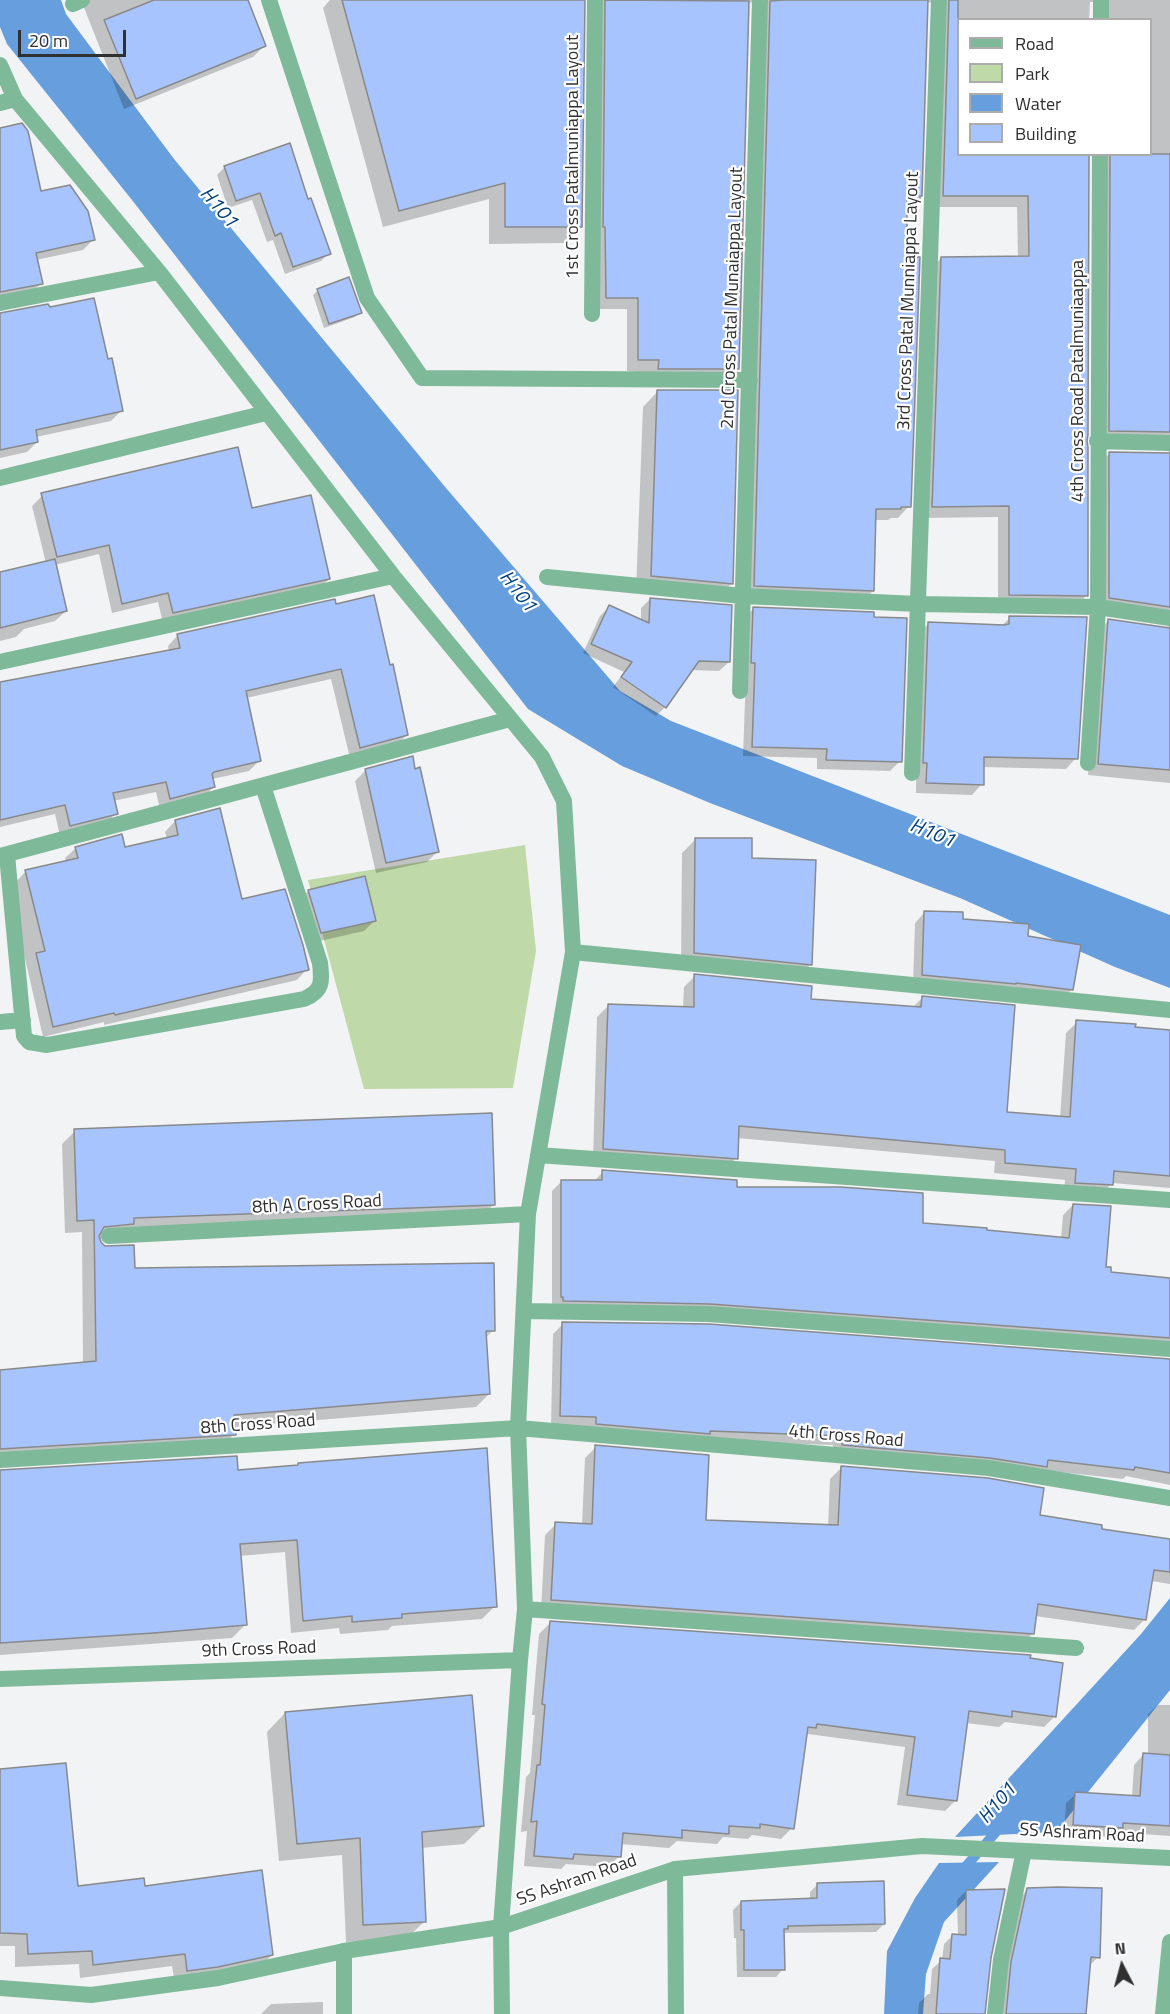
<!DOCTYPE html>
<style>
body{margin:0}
#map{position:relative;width:1170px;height:2014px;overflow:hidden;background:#f2f3f4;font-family:"Titillium Web",sans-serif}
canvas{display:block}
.legend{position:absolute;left:957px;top:18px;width:195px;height:138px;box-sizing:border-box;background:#fff;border:2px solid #acacad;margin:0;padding:8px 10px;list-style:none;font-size:18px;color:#303031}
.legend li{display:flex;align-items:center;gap:12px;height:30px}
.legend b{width:30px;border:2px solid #acacad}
.north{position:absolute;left:1092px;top:1936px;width:60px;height:60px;-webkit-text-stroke:4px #fff;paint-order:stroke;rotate:354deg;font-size:16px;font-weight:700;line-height:24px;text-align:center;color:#303031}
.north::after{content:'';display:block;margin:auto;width:21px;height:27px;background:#303031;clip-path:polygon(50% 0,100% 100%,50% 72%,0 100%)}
.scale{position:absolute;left:18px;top:30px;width:108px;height:27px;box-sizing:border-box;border:3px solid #303031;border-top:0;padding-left:8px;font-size:18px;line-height:21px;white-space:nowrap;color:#303031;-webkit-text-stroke:4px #fff;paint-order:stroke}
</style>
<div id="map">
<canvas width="1170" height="2014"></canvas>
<ul class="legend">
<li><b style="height:8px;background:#7eb99a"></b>Road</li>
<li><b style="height:16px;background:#c0d9a8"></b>Park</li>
<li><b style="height:16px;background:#679edd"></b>Water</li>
<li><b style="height:16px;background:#a8c4fe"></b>Building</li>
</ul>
<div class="north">N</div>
<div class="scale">20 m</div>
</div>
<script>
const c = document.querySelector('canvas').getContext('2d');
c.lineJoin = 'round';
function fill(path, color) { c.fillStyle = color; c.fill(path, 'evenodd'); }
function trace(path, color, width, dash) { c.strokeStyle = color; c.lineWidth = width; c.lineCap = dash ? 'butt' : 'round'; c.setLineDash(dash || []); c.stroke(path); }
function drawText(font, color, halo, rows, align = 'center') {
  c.font = font + ' "Titillium Web",sans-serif'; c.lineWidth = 4.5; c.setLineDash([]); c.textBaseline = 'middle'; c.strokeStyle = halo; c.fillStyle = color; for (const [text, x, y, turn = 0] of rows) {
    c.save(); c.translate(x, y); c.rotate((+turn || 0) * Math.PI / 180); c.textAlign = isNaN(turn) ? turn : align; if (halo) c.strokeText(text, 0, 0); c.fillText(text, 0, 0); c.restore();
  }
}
fill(new Path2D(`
 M525,845L536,951L513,1088L364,1089L308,880Z`), '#c0d9a8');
fill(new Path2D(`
 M0,0H61L66,14L174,159L446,488L620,691L671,721L1170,915V988L1115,967L960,898L710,803L622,766L528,709L132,200L7,44L0,27Z
 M1170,1598V1690L1056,1832L955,1837L1141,1634Z
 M999,1862L944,1922L926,1974L923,2014H884L887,1951L915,1898L939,1863Z`), '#679edd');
fill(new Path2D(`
 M81,0H247L265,45L253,57L124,109Z
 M330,0H584L581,226L564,243L489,244V199L383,227L323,8Z
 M601,0H1170V783L1088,775L1097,632L1108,621L1169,630L1166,622L1098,609V465L1110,453L1169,455L1168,449L1098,442L1093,156H1088L1086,596L1074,607L998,606V517L921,518L930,270L941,258H1018L1017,207H932L933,3L927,2L918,201L906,212L909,506L898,518H891L888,520H874L873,591L861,602L743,597L754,3L748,2L737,369L726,380L627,371V309H595ZM1090,2H1094L1100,20H1150V154H958V20H1089Z
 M0,129L39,193L93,240L83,250L36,260L41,283L31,294L0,300Z
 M225,167L307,201L329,253L321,261L285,274L273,240L267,242L252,200L228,208L217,175Z
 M318,290L360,312L355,317L324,328L313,295Z
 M0,314L107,361L121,411L111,421L36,437L37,442L27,452L0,458Z
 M658,391L731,584L716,599L636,591L643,407Z
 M180,461L251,510L329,579L318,589L163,623L158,602L112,613L99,554L55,565L66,611L55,621L24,629L16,637L0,641V574L46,563L32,506L42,496Z
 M650,599L729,662L719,671L691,670L665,707L656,716L613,687L624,672L583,653L600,616L609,607L641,621V608Z
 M334,601L407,735L396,745L350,758L331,679L246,698L260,760L249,771L212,779L214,787L203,797L160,809L156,792L113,801L116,813L106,823L60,836L55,814L0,827V684L169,651L168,646L178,635Z
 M754,608L900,761L890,771L817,769V758L743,756L746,673L744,618Z
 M1010,618L1076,758L1066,769L982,767V784L972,795L916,793L918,634L928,624L1001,626Z
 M366,770L438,851L427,862L376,873L355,781Z
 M175,821L241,901L307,969L297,980L104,1025V1022L43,1037L12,902L16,882L26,871L66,862L65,858L76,848L124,849L167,839L165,832Z
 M695,840L750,859L811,964L797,978L681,966L682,853Z
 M364,878L374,921L364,931L311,943L298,902L308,891Z
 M925,912L1026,938L1072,989L1062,1000L913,985L915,923Z
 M695,976L810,1000L913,1007L922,998L1006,1113L1060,1118L1066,1033L1077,1022L1170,1031V1188L1112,1183L1100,1196L1064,1193L1065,1180L994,1173L995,1161L737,1138L736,1158L725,1169L593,1160L597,1017L608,1006L683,1008L684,987Z
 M75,1131L494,1204L481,1217L98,1239L99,1243L134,1270L493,1330L485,1339L489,1394L476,1407L234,1427V1434L221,1447L0,1461V1370L83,1363L82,1232L65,1233L62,1144Z
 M603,1172L735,1189L922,1224L1061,1239L1063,1215L1073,1205L1104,1268L1109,1274L1170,1279V1357L1167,1350L552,1307V1191L562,1181L593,1182Z
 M563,1324L1170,1361V1485L1126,1476L1123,1479L1042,1470L832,1454L833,1445L701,1441L551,1426L553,1334Z
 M596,1447L704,1522L828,1527L830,1479L841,1468L1100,1531L1170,1541V1584L1151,1581L1145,1619L1134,1630L1035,1616L1032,1634L1021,1645L541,1611L545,1535L556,1524L582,1525L585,1458Z
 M237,1471L495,1606L482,1619L392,1626L388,1630L340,1634L339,1628L291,1633L285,1552L240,1556L245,1625L232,1638L0,1655V1472Z
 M550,1623L1055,1716L1044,1727L1005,1722L999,1727L966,1723L956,1800L945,1811L897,1805L905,1747L808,1734L805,1737L792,1828L781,1839L752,1835L748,1839L723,1837L717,1844L677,1841L669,1848L620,1844L619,1856L609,1867L566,1864L561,1869L524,1866L527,1831L521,1832L526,1777L530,1773L535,1715H532L539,1634Z
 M1158,1705H1170V1836L1117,1832L1112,1837L1064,1834L1066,1803L1076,1794L1132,1797L1134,1765L1143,1755H1148V1714Z
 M285,1713L483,1826L464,1844L421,1848L425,1921L406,1939L346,1942L342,1855L279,1861L267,1732Z
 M0,1771L76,1888L144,1887L272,1955L258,1968L175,1984L172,1966L80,1978L79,1964L15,1967V1946H0Z
 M818,1884L884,1924L876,1932L783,1933V1969L776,1977H737L736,1938H734L733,1910L741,1902L810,1900V1892Z
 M1028,1890L1098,1957L1089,1966L1084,2014H998L1018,1899Z
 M966,1891L989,1958L983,2014H918L919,2003L928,1994H930L932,1969L942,1960L944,1944L953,1935H958L957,1900Z
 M323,2002V2014H261L271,2004Z`), '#0003');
trace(new Path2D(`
 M961,1872L1002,1825`), '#679edd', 10);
const building = new Path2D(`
 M154,0H248L266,46L136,99L104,20Z
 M342,0H585L582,227H505V183L399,211Z
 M605,0L749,1L739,369H658L659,360H638V298H606L605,227H603Z
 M784,0H928L922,196H920V201H907V257H920L911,507H901V509H876L874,591L754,586L770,1Z
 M949,0H958V154H1089L1088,435L1087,441L1088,447V596L1009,595V506L932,507L941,257L1029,256L1028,196H943Z
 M22,123L28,131L41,191L70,185L88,211L95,240L36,253L43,284L0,292V128Z
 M290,143L308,199L311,198L331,254L293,267L281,233L275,236L260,193L236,201L224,166Z
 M1110,154H1170V432L1109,431Z
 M349,277L362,313L329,324L317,289Z
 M94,298L108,359L112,358L123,411L36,430L38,442L0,450V313L48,304L50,307Z
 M657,390H738L733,584L651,576Z
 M238,447L252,508L311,495L330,579L173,613L168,593L122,604L109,545L57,557L41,493Z
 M1109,452L1170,453V607L1109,598Z
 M55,559L67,611L0,628V572Z
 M374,595L390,665L393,664L408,735L360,748L341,669L246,691L261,761L214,772L212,774L215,787L170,799L166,782L113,793L118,814L70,826L65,805L0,820V682L180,648L177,634L335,599L336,604Z
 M650,598L732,605L730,662L699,661L666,708L621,677L632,662L591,644L609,605L649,623Z
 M753,607L874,612V617L907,618L902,762L826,760L827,749L752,747L755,663H751Z
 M1009,616L1087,617L1078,759L984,757V785L926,783L927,763H923L928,622L1004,625L1009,624Z
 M1108,619L1170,628V770L1098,764Z
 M413,756L415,769L420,767L439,852L386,863L365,769Z
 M220,808L242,899L285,889L303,945L309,970L115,1015L114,1013L53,1027L36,953L45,951L25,870L78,858L75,847L122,834L125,847L178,835L175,820Z
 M695,838H752V858L816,860L812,965L694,953Z
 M365,876L376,921L321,933L308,890Z
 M924,911L963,912V919L1029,924L1028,936L1081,945L1073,990L1016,983V984L922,975Z
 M694,974L812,986L811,999L921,1007L922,996L1015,1005L1007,1112L1070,1117L1076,1020L1136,1024L1135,1027L1170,1030V1176L1114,1171L1113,1185L1075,1183L1076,1169L1005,1163V1150L739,1126L738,1159L603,1149L608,1004L694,1007Z
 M492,1113L495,1205L134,1218V1224L104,1227L99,1236L101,1242L105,1246L134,1245L135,1268L494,1263L495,1331H486L490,1394L234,1415L236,1435L0,1449V1370L96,1361L94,1220L77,1221L74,1129Z
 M602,1170L737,1180V1187H841L923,1193V1223L987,1228V1230L1069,1238L1073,1204L1111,1206L1106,1267H1111V1272L1170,1278V1338L710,1304L563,1301V1297H561V1180H602Z
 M562,1322L709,1324L1170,1359V1473L1135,1467L1134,1470L1048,1460L1047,1467L990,1458L842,1445V1436L710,1431V1434L596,1424V1417L560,1416Z
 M595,1445L709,1455L706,1520L838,1525L841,1466L988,1478L1044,1488L1040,1515L1102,1525V1529L1170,1539V1572L1154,1570L1146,1620L1038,1604L1034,1634L551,1600L555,1522L592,1524Z
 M487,1448L497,1607L402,1614V1618L352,1622V1616L303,1621L297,1540L240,1544L247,1625L154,1633L0,1643V1470L237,1456L238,1470L298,1465V1463Z
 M550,1621L1031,1655L1030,1658L1063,1663L1056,1717L1012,1711V1717L969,1711L957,1801L907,1795L915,1737L817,1724L816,1728L808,1727L794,1829L760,1824V1828L729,1826V1834L682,1830V1838L623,1833L621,1857L574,1854L573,1859L534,1856L537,1821L531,1822L537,1765H540L545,1705L542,1704Z
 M472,1695L484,1826L422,1832L426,1922L363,1925L360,1838L297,1844L285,1712Z
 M1143,1753L1170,1755V1826L1123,1823V1828L1073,1825L1075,1792L1140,1796Z
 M66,1763L78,1886L144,1878L145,1886L262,1870L273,1955L218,1967L187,1971L185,1954L93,1965L92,1951L28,1954L27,1934L0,1933V1769Z
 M884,1881L885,1924L788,1926V1929H784L785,1970H744V1930H741V1901L817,1898V1883Z
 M1058,1887L1102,1888L1100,1958L1091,1957L1086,2014H1006L1011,1962L1027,1888Z
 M1005,1889L991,1958L985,2014H936L940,1958L950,1959L952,1934L966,1935V1890Z`);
fill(building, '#a8c4fe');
trace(building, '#88898a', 1.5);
trace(new Path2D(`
 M269,0L367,298L422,378L750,380
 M73,4L82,0
 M1101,20V0
 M0,65L15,99L159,272L393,576L542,757L564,801L573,952L528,1214L518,1428L525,1609L520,1660L501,1927L502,2014
 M0,103L15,99
 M0,303L159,272
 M592,314L595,0
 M1097,441L1170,443
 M0,478L266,413
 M547,577L743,596L918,604L1098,607L1170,618
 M0,662L393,576
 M740,691L760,0
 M1088,763L1098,607L1100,154
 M912,773L939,0
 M7,855L24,1036L29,1042L47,1045L304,999C323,991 322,982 320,963L263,786
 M0,856L510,719
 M573,952L1170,1010
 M0,1022L23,1020
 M538,1155L1170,1200
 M109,1236L528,1214
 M525,1311L709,1314L1170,1349
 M0,1460L518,1428L989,1468L1170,1498
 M525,1609L1076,1648
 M0,1679L520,1660
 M675,1869L676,2014
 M344,1951V2014
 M995,2014L1001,1960L1024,1851
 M1163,2014L1170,1942`), '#7eb99a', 16);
trace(new Path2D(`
 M0,1988L91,1995L218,1978L344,1951L501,1927L675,1869L922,1846L1170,1858`), '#7eb99a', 16);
drawText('18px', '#303031', '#fff', [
 ["1st Cross Patalmuniappa Layout",574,157,-90],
 ["2nd Cross Patal Munaiappa Layout",733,298,-88],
 ["3rd Cross Patal Munniappa Layout",909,301,-88],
 ["4th Cross Road Patalmuniaappa",1079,381,-90],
 ["8th A Cross Road",317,1205,-3],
 ["8th Cross Road",258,1425,-4],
 ["4th Cross Road",846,1437,5],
 ["9th Cross Road",259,1650,-2],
 ["SS Ashram Road",1082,1834,3],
 ["SS Ashram Road",577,1881,-19]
]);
drawText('italic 20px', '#024079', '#fff', [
 ["H101",218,208,49],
 ["H101",517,592,52],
 ["H101",932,834,22],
 ["H101",998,1804,-49]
]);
</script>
